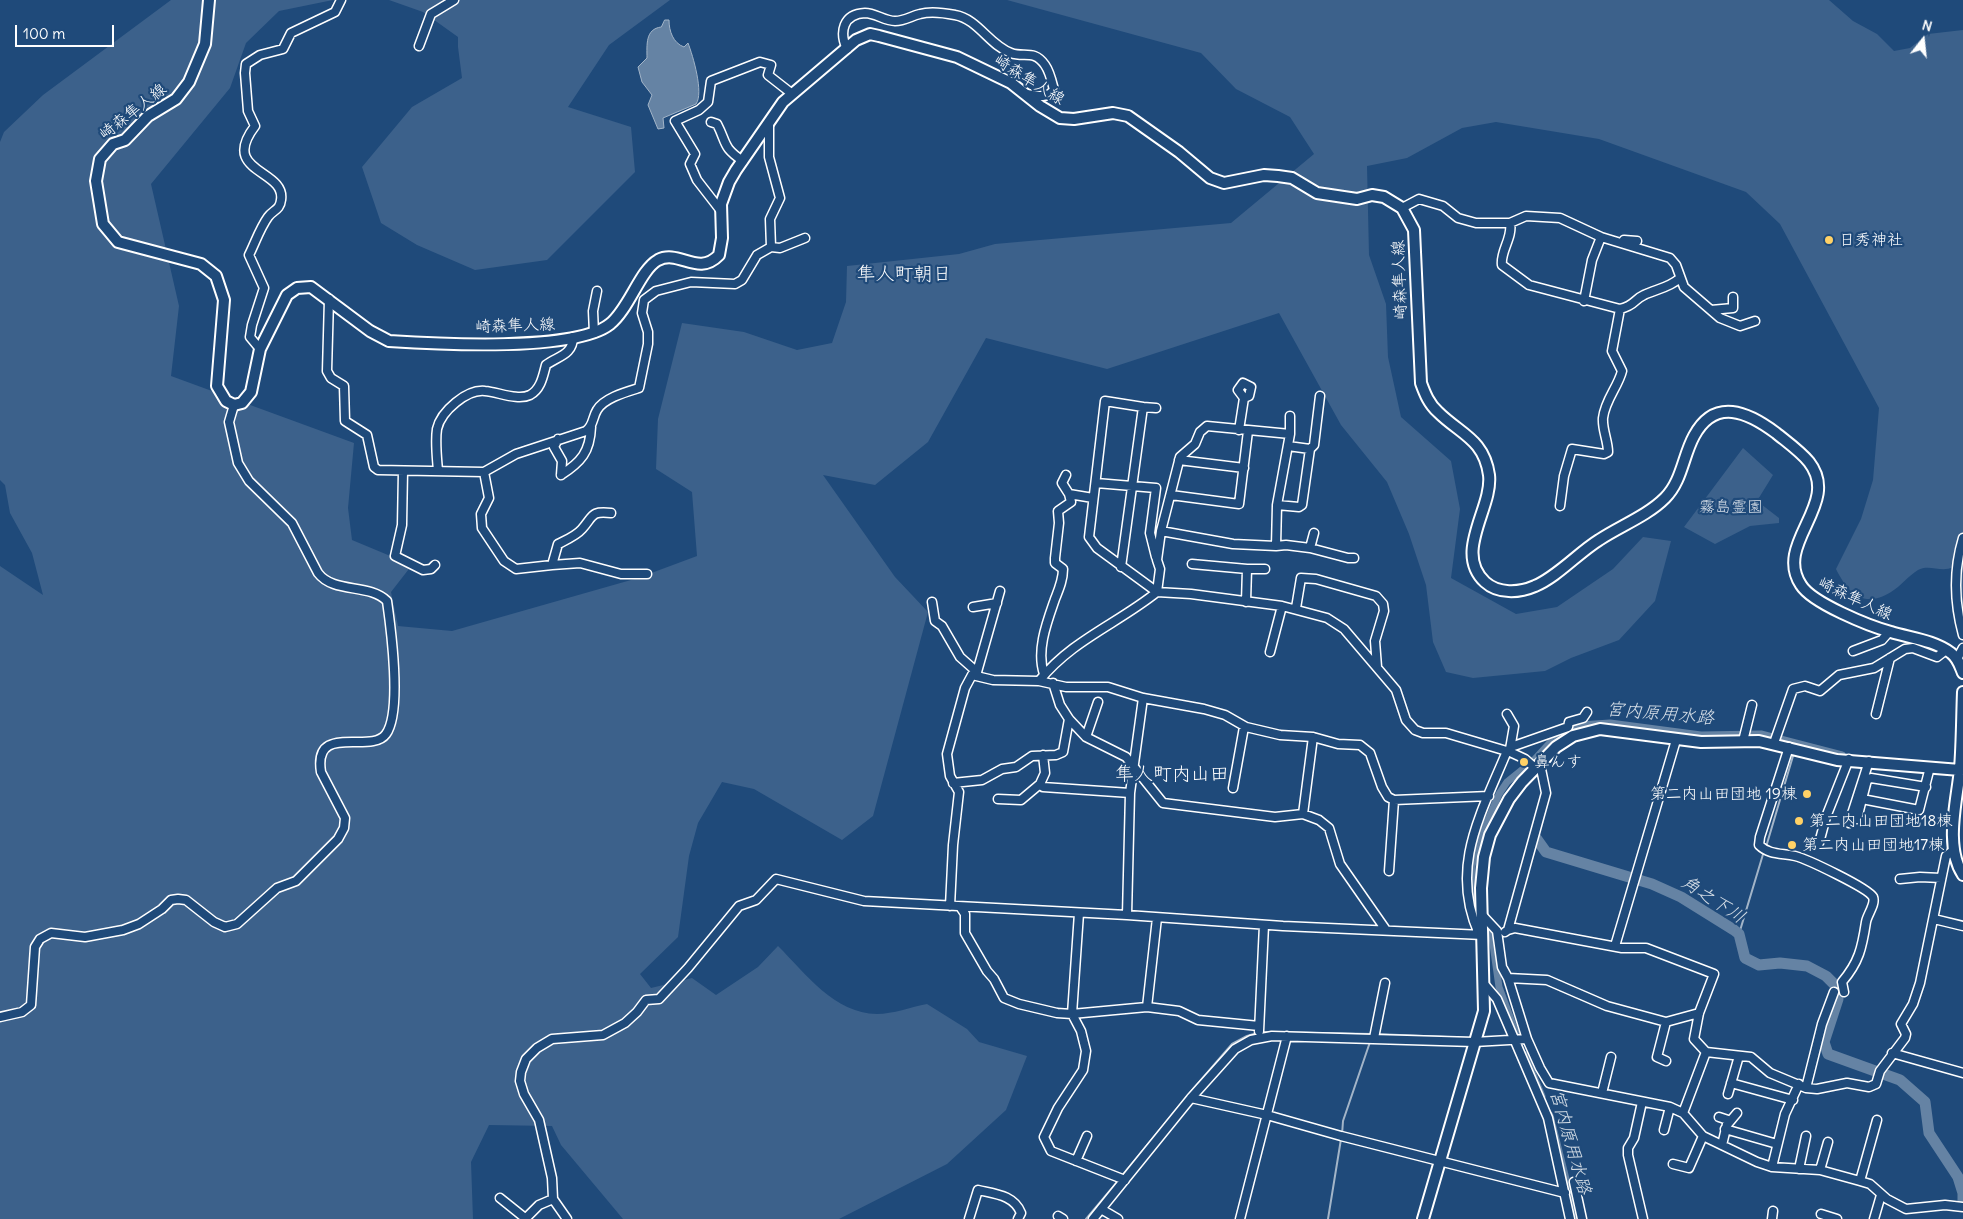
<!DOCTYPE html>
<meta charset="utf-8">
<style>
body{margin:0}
#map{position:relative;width:1963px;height:1219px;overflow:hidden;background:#1f4a7a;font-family:Delius,sans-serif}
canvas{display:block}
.north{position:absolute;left:1898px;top:15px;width:50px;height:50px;-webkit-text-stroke:4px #1f4a7a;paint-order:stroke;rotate:16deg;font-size:14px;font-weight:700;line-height:20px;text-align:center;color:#fff}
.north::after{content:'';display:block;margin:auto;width:18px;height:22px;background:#fff;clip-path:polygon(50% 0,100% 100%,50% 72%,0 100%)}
.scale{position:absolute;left:15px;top:25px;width:99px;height:22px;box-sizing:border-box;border:2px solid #fff;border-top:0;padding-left:6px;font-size:15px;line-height:18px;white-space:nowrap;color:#fff;-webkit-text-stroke:4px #1f4a7a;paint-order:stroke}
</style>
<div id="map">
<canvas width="1963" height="1219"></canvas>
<div class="north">N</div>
<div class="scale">100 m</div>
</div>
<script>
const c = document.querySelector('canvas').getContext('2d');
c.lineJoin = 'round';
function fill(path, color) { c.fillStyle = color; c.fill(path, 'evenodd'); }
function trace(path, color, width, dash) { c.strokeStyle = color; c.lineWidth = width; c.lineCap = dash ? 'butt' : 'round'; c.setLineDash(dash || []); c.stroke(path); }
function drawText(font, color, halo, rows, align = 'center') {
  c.font = font + ' Delius,"Klee One",sans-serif'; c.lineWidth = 4.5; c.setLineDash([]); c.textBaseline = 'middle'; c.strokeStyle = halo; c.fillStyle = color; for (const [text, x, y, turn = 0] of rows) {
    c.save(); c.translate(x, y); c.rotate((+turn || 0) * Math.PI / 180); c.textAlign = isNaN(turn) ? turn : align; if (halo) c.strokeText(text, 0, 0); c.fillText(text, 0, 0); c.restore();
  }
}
fill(new Path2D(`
 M171,0H333L279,11L246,43L230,88L151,184L179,306L171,376L354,443L348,508L352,540L412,565L391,592L398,626L452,631L638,578L697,556L692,492L656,469L658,419L682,323L744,332L797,350L832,343L846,302L847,266L959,254L995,244L1231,223L1314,154L1290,117L1236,89L1201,53L1007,0H1829L1853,21L1877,34L1894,51L1910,48L1928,34L1963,30V626L1953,567C1942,573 1929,564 1918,570C1908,576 1901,586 1891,592C1863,609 1848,593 1836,569L1861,519L1873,480L1879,408L1780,224L1746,192L1599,139L1496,122L1462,128L1407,158L1367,166L1369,255L1386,304L1388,357L1401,417L1451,461L1460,509L1451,578L1516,614L1557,607L1613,569L1643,537L1671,541L1655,601L1619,640L1571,658L1545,671L1473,678L1446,672L1433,642L1426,585L1409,534L1387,482L1341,425L1279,313L1107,369L986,338L928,442L875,485L823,475L895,577L928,612L873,816L842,840L754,789L722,782L698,823L689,856L678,937L640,974L651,988L692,978L716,995L758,967L778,946C806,974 834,1013 877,1014C893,1014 911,1007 927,1004L967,1029L979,1042L1027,1056L1006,1110L947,1164L839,1219H623L561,1145L552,1126L489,1125L471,1162L473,1219H0V566L43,595L32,553L10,513L5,485L0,480V142L4,132L43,95Z
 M389,0H670L609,45L568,107L631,127L635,172L547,260L475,270L417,245L381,223L362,167L412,107L462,78L458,47V37L423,12Z
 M1743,448L1773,475L1757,501L1779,518V523L1750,526L1715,544L1684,527Z`), '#3c618b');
const water = new Path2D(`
 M665,20H669C669,31 673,43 684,47L688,43C693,56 704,93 696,104L663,118L664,128L658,129L648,105L652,95L642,82L638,67L647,58C647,45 645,29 661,27Z`);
fill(water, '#6583a4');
trace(water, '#a3b5c8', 1);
trace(new Path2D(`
 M1797,744L1798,742
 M1766,847L1793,756
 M1739,934L1764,851
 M1262,1032L1372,1034
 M1376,1034L1471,1038
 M1342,1135L1343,1121L1370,1042
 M1121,1177L1194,1088L1232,1044L1247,1036L1257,1033
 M1086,1219L1118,1181
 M1328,1219L1341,1139`), '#a3b5c8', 2);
trace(new Path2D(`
 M1473,905L1472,866L1476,848L1499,794L1507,782L1533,761L1556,736L1580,725L1610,723L1701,735L1761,734L1842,755
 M1491,930L1499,987L1517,1036
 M1525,1055L1542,1096
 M1550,1115L1576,1219`), '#6583a4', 7);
trace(new Path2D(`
 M1536,838L1546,852L1652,884L1681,897L1734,930L1739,934L1745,958L1759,965L1780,963L1807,966L1826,976L1836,986L1838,999L1824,1042L1828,1054L1900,1080L1925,1102L1929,1133L1958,1177L1963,1193V1205`), '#6583a4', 11);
const street = new Path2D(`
 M419,46L431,14L454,0
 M847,49C839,32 843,14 865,13C875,13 885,21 895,21C905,21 911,16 920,14C930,11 945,13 955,15C978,19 989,45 1011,53C1024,58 1034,49 1045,65C1050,72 1052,82 1054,90C1047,99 1037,96 1027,94
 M711,122L717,124C727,143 722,147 743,161
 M1402,208L1419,199L1443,206L1458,218L1476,223H1510L1526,216L1560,218L1601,237L1670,258L1676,265L1684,287L1720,318L1740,326L1755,321
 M721,211L697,180L690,164L695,154L675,121L699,110L708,102L711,81L760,62L771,65L768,75L791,93
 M1510,223C1513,238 1500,251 1502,265L1529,285L1620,309C1636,305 1633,300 1644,295C1656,289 1669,288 1680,278
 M1624,240L1637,241
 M771,247L780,248L805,238
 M329,299L327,371L331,378L344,386L345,421L367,435L374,467L378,470L484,472L516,454L586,431C594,425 592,418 597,410C604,398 626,392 639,388L648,344V332L642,313L644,300L656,291L691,282L735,284L742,280L757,255L771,247L770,219L780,198L769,157V124
 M1584,301L1592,260L1601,237
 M1711,310L1733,308V297
 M594,333L593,311L597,291
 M260,349L250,337L252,325L264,288L249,255C255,243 260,228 268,217C273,210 280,210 281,200C286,169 219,173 255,126L248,111L245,73L246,64L260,55L283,49L291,33L335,12L341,0
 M1143,407L1156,408
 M1290,416V434
 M1239,430L1244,398L1238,390L1243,383L1251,387L1249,396L1244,398
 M558,439L554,447L562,461L561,475
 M1310,449L1314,445L1320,396
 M1179,460L1244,468
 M403,471L402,525L395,556L423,570L431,569L435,565
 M438,471C437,458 435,442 437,429C441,411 467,389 485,391C498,392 518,401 530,395C541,389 543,376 546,365C558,356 573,355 573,337
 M484,472L489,498L481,514L482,528L504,561L516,569L552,565L558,544C566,540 576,536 582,529C594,515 591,511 611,513
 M561,475C581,462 590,452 591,427
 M1066,475L1062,483L1069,494
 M1096,483L1156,488L1150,533L1156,557
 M1171,495L1239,504L1248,431
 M1277,505L1299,507L1302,505L1310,449L1288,446
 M1560,506L1564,476L1572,449L1604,454L1608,452C1608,441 1602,429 1603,418C1605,400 1618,387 1622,371L1612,351L1620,309
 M1161,531L1233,544L1276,546L1286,545L1310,548L1348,558H1354
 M1963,538C1953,571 1954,602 1963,635
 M1310,548L1314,533
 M1192,564L1247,569L1246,602
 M552,565L580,563L621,574H647
 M1121,567L1143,407L1105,401L1089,537L1097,548L1157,592L1191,594L1282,606L1327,618L1344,629L1396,690L1406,720L1415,730L1423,733H1446L1510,752L1525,759L1535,768
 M1247,569H1265
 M932,602L935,621L942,626L960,657L977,672
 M973,607L997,603
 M1296,608L1301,578L1316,579L1376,596L1383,604L1384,611L1375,641L1377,667
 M1853,651L1882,640L1889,632
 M1270,652L1282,606
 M1957,659L1963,648
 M1044,674C1036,650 1047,622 1055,599C1059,589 1063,580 1063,569L1055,563V558L1059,523L1058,511L1071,502L1069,494L1093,498
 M972,675L993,680L1039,681L1066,687H1108L1143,698L1204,709L1225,715L1246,727L1280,735L1313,737L1338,744L1360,745L1370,753L1382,787L1388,797L1394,800L1489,796
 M1039,681C1072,640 1117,624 1157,592L1160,569L1157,560L1161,531L1180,457L1195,444L1200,432L1207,426L1290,434L1277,505L1276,546
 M1053,683L1060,705L1069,719L1086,737L1126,757L1163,803L1275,817L1303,814L1319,820L1329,828L1340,864L1386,930
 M1507,714L1514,726L1510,749
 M1876,714L1890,658
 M1086,737L1098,702
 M1743,741L1752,705
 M1774,743L1793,689L1805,686L1820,691L1839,675L1874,668L1905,649L1913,648L1937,657L1946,650
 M1511,747L1568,727L1569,722L1583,718L1587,712
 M1789,747L1760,837L1759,845C1769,855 1782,853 1795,856C1807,859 1868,888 1873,897C1876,904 1867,915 1866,922C1862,948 1859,962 1842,982L1844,992
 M1043,755L1045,773L1040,784L1043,787L1130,793
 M953,783L982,780L1002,769L1016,767L1032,756L1056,755L1063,752L1069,719
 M1926,787L1871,778L1867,780L1862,799L1919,810L1930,767
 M1233,788L1244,727
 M998,799L1021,800L1040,784
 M1303,814L1313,737
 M1857,819L1862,799
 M1849,823L1869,761
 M1819,843L1826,817L1849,759
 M1389,871L1394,800
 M1900,879L1920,877L1941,878
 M950,906L953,845L959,792L950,776L947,754L965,688L972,675L977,672L1000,591
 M961,908L965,914V933L987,971L994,979L1004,998L1019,1004L1057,1013L1072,1014L1147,1007L1179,1011L1198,1020L1259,1026
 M1079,913L1072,1014L1081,1031L1086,1051L1083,1070L1058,1108L1044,1137L1051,1151L1125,1180
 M1127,915L1130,793L1143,698
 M1483,916L1497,931L1502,967L1508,978L1547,980L1607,1006L1666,1022L1657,1057L1666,1061
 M1934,919L1963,926
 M1508,930L1515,928L1622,948H1646L1714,974L1699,1013L1694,1039L1706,1052L1751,1057L1770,1073L1806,1088L1817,1089L1847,1083L1869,1087L1876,1084L1880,1071L1905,1038L1906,1034L1901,1024L1913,1004L1920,983L1946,856L1954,850
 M1505,932L1508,930L1546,793L1540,764
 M1479,934C1449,867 1481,814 1507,751
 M1615,946L1676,740
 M1508,978L1527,1039
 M1485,985L1497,999L1548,1118L1570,1219
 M1147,1007L1157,918
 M0,1017L22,1012L31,1005L35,947L40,939L51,933L85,937L123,930L139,924L162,909L171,900L178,899L186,900L214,922L225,927L237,924L277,888L296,881L338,839L344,828L345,818L321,772C313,722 371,755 386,734C402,712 391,629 387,601C369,583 334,594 318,573L292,523L249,481L238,463L229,422L234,405
 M1666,1022L1699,1013
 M1259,1031L1264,925
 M1374,1038L1385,983
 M1892,1053L1963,1073
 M1731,1083L1793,1100
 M1806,1088L1822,1024L1834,992
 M1602,1093L1611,1057
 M1728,1094L1739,1056
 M1191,1098L1267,1115L1341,1136L1565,1193
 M1642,1102L1634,1138L1628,1148V1155L1643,1219
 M1683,1113L1706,1052
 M1719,1117L1728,1120L1722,1145
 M1727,1125L1737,1113
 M1725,1129L1777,1144
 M1664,1130L1670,1107
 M1076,1161L1087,1136
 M1673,1164L1689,1168L1703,1136
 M1772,1167L1785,1114L1799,1084
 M1799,1169L1806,1136
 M1820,1170L1828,1142
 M1860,1181L1877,1120
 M1574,1182L1582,1219
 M500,1198L525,1218
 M1101,1209L1118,1219
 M1821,1214L1837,1219
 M1058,1216L1063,1219
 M525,1219L539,1205L553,1199
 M567,1219L553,1199L552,1178L539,1120L524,1094L520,1081L521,1072L526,1059L537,1048L552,1039L603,1035L625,1023L637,1012L646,1000L659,999L688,968L739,906L756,900L776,879L864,901L1127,915L1283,926L1483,935
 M969,1219L978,1190C995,1194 1014,1195 1021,1213L1018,1219
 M1093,1219L1191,1098L1235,1049L1251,1040L1272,1036L1474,1042L1527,1039L1540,1068L1549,1083L1670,1107L1683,1113L1703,1136L1757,1162L1772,1167L1820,1170L1860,1181L1870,1184L1887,1199L1906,1209L1945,1205L1963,1207
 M1240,1219L1287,1036
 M1772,1219L1773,1211
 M1874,1219L1881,1195`);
const secondary = new Path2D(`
 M209,0L205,44L189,82L176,99L148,116L125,140L113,144L100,159L96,181L103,224L118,242L201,264L216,276L224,300L217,386L226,401L234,405L242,403L251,392L260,349L287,295L297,288L311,287L370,331L389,341C436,344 575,352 610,324C629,309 640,270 658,260C679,249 698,277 719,255L722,238L721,204L729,182L736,170L783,102L856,40L870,34L879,36L957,57L1011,83L1040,106L1060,118L1074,119L1113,113L1128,116L1179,152L1210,178L1224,183L1264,175L1278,176L1292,178L1317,193L1357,199L1372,195L1384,197L1402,208L1414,230L1421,383C1425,394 1429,404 1438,412C1460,434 1484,439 1489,475C1493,508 1453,552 1485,582C1498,594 1519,593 1535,586C1557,577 1578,553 1599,540C1620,526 1647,516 1665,498C1682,481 1683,456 1694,436C1715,397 1748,412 1776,433C1787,442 1800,451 1809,462C1842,504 1773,543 1801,585C1812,603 1869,626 1891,632C1910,638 1934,640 1951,653C1958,658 1960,666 1963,673
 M1963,692C1962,717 1962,744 1960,769C1957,801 1944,846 1963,875
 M1423,1219L1484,1011L1481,888L1484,857L1490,835L1509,799L1522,782L1556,747L1573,736L1600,729L1701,742L1759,741L1837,760L1960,770`);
trace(street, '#fff', 11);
trace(secondary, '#fff', 14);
trace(street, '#1f4a7a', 8);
trace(secondary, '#1f4a7a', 10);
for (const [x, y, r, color] of [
 [1829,240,5,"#ffd166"],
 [1524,762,5,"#ffd166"],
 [1807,794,5,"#ffd166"],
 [1799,821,5,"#ffd166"],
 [1792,845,5,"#ffd166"]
]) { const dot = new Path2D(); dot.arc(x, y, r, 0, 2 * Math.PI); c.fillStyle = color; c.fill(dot); trace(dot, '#1f4a7a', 2); }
drawText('16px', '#fff', '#1f4a7a', [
 ["崎森隼人線",1029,80,32],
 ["崎森隼人線",133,112,-38],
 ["崎森隼人線",1400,280,-92],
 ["崎森隼人線",515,326,-2],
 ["崎森隼人線",1855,599,25]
]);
drawText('16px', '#fff', '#1f4a7a', [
 ["日秀神社",1839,240],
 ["鼻んす",1534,762],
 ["第二内山田団地 19棟",1797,794,"right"],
 ["第二内山田団地18棟",1809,821],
 ["第二内山田団地17棟",1802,845]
], 'left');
drawText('16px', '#d8dfe8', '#1f4a7a', [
 ["霧島霊園",1731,507]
]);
drawText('italic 18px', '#d8e0e8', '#1f4a7a', [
 ["宮内原用水路",1660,714,5],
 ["角之下川",1713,900,33],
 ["宮内原用水路",1570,1142,74]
]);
drawText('19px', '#fff', '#1f4a7a', [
 ["隼人町朝日",904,275],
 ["隼人町内山田",1172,775]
]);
</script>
